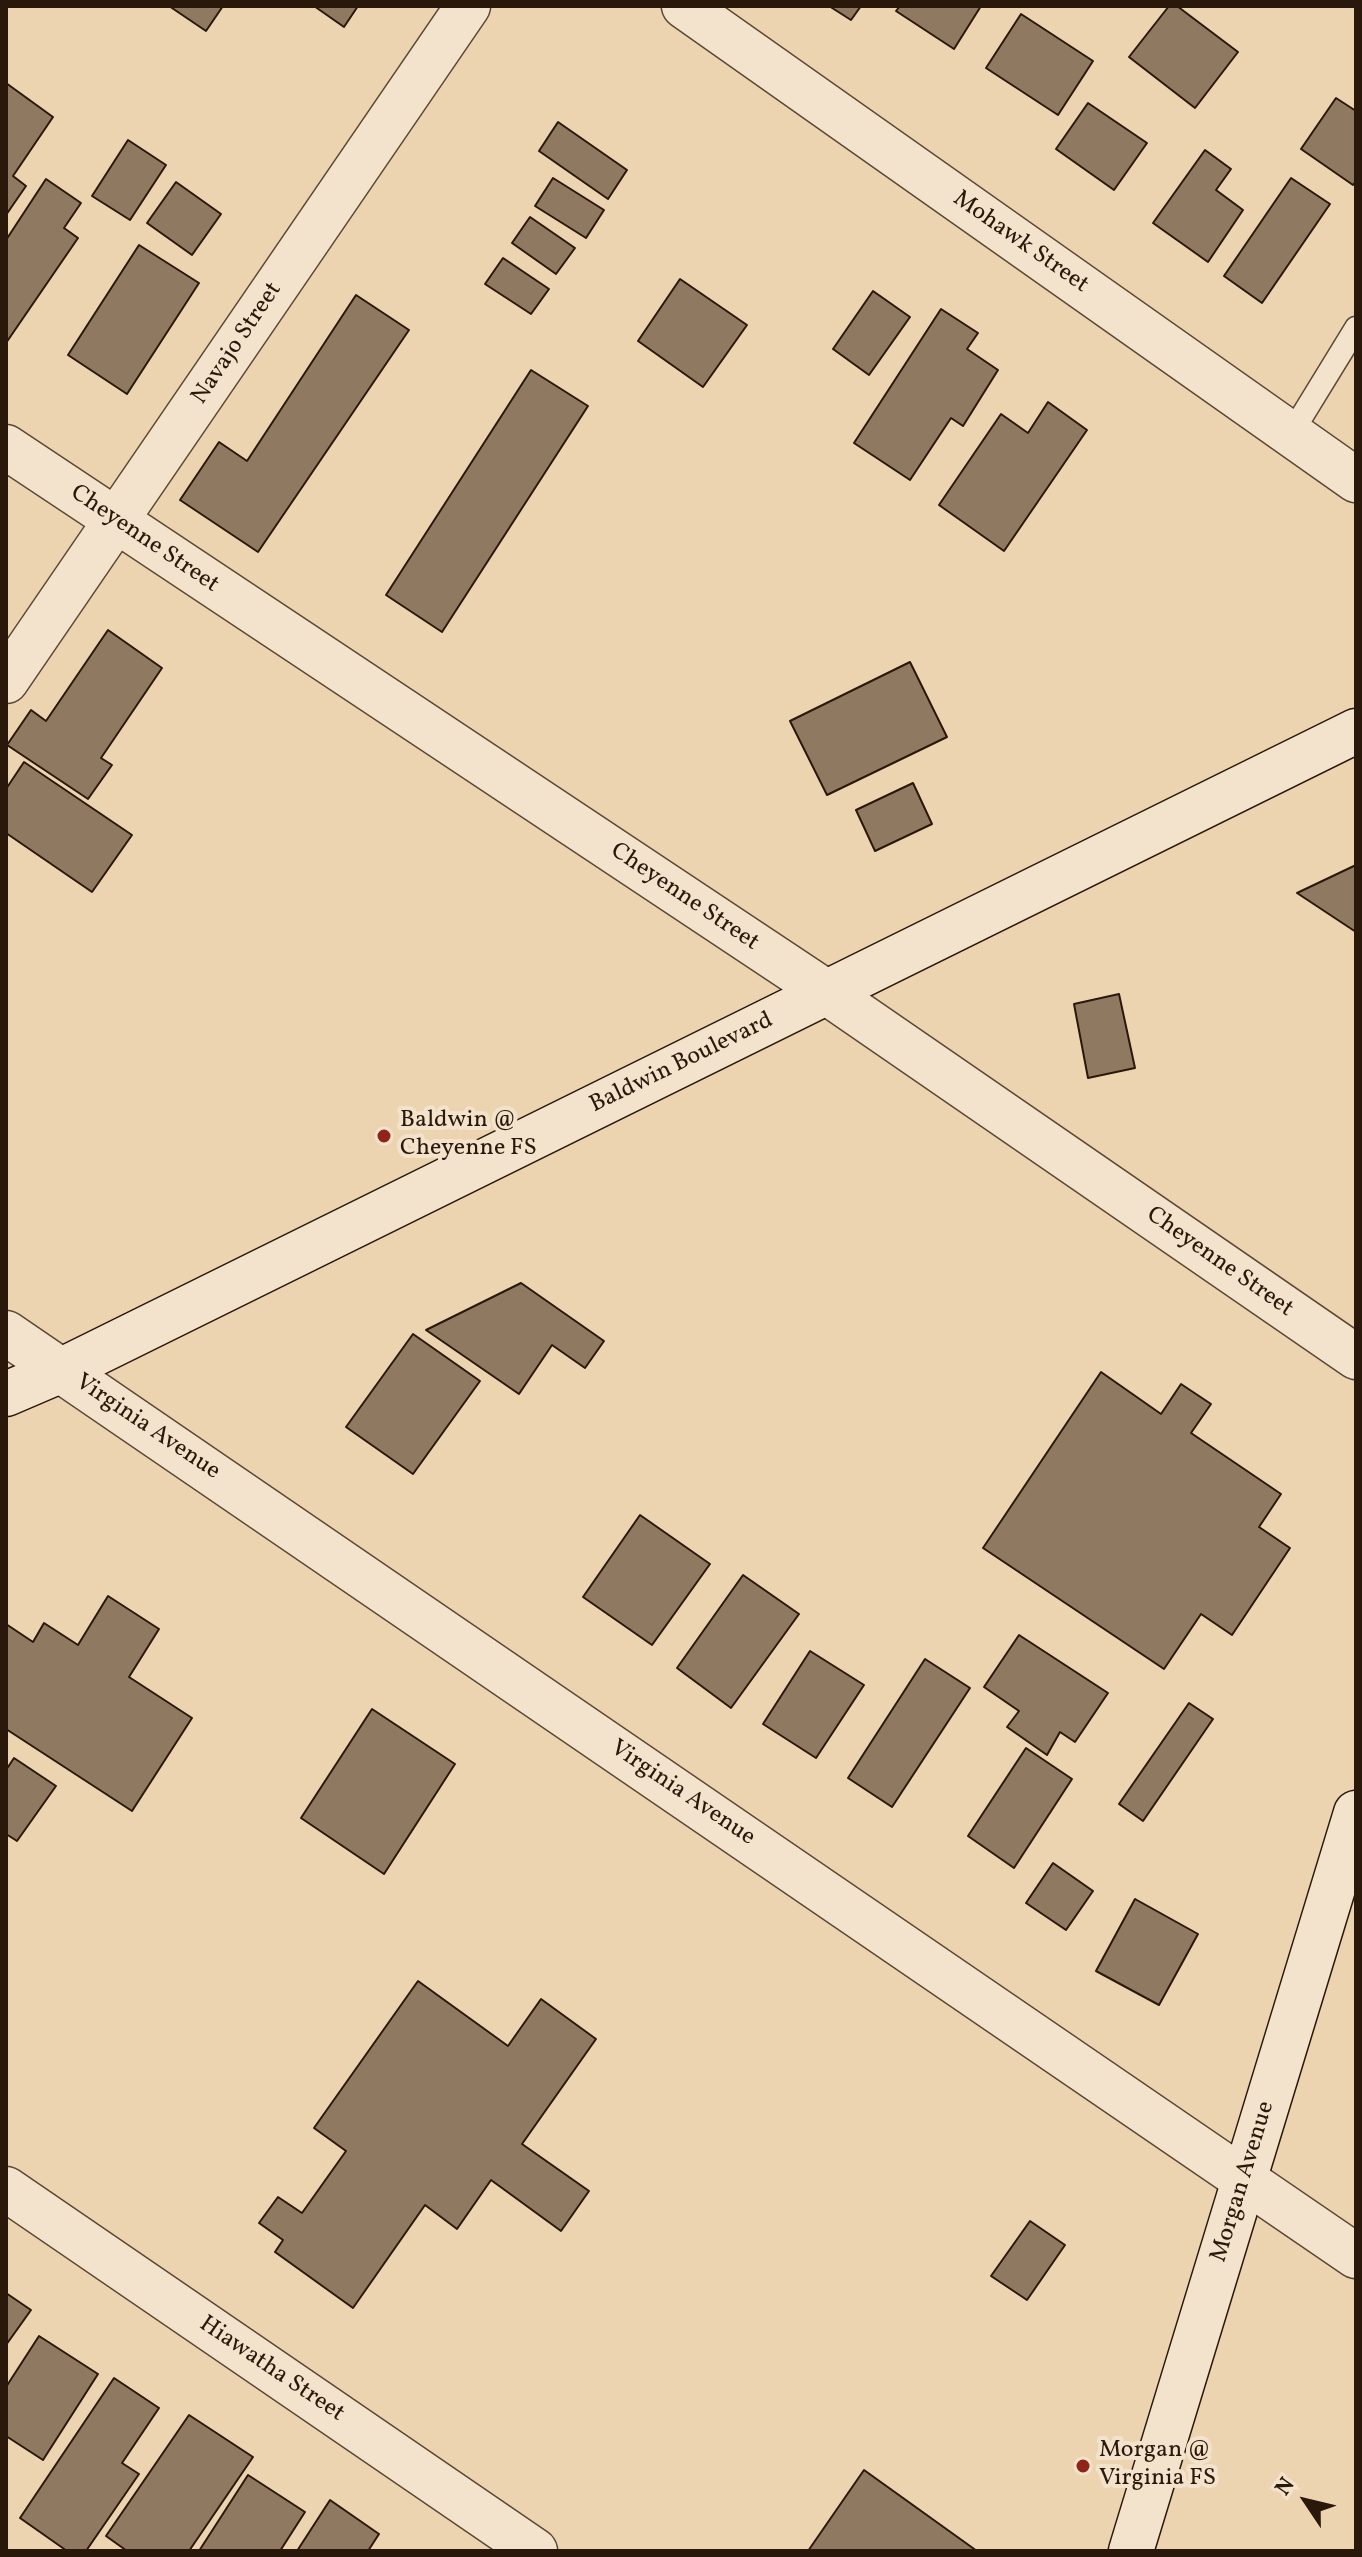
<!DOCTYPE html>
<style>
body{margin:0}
#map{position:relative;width:1362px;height:2557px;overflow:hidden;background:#edd4b0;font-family:Vollkorn,serif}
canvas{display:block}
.frame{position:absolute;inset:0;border:8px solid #2a180b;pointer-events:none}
.north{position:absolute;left:1266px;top:2461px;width:80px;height:80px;-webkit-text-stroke:6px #f3e3cc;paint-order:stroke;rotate:305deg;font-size:22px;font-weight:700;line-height:32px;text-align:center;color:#2a180b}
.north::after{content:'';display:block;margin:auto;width:28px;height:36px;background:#2a180b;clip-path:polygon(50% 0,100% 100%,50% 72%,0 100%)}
</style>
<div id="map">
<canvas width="1362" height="2557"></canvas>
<div class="frame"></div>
<div class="north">N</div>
</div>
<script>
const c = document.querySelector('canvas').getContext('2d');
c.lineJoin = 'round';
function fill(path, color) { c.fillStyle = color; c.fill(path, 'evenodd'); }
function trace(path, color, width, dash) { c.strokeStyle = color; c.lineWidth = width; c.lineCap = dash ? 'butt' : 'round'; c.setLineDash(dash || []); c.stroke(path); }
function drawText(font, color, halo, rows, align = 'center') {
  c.font = font + ' Vollkorn,serif'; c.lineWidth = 8; c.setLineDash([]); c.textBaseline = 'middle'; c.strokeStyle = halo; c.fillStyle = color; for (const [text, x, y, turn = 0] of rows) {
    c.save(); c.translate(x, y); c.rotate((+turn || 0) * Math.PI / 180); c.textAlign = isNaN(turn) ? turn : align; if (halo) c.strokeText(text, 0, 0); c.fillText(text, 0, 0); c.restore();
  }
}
const building = new Path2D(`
 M169,6H223L206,31Z
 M314,6H358L344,27Z
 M829,6H861L851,20Z
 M900,6H981L954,49L896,11Z
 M1169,6H1177L1238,52L1195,108L1129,57Z
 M1021,14L1093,61L1058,115L986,68Z
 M6,83L53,117L13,176L26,186L6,215Z
 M1336,98L1356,111V181L1353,185L1301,149Z
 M1088,103L1147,143L1114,190L1056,149Z
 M558,122L627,170L608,199L539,151Z
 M128,140L166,165L130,220L92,196Z
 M1205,150L1231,169L1216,190L1243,210L1208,262L1153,223Z
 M553,178L604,210L586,238L535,206Z
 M1291,178L1330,204L1262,303L1224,276Z
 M46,179L81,203L64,228L78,238L6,343V240Z
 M176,182L221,214L192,255L147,223Z
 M530,217L575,248L556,274L512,243Z
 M139,245L199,283L127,394L68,355Z
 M503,258L549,289L531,314L485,284Z
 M680,279L747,325L703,387L638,341Z
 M873,291L910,317L869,375L833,349Z
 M356,295L409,330L258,552L180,500L219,442L247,461Z
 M941,309L978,333L967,349L998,370L963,426L951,418L910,480L854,443Z
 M531,370L588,406L442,632L386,595Z
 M1048,402L1087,430L1004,551L939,505L1001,414L1028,433Z
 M108,630L162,668L101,758L112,765L88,799L7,745L31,710L46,721Z
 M910,662L947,737L827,795L790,721Z
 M24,762L132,835L92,892L6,833V789Z
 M913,783L932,824L875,851L856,810Z
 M1356,865V932L1297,893Z
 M1119,994L1135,1068L1088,1078L1074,1004Z
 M521,1283L604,1341L585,1368L552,1345L519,1394L426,1330Z
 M413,1334L480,1381L413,1474L346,1427Z
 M1101,1372L1161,1414L1181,1384L1211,1404L1191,1433L1281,1494L1259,1527L1290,1548L1232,1635L1201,1614L1164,1669L983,1548Z
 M640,1515L710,1564L652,1645L583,1597Z
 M743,1575L799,1614L731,1708L677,1668Z
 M108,1596L159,1629L129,1677L192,1718L132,1811L6,1729V1624L33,1642L44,1623L78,1645Z
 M1019,1635L1108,1693L1075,1742L1060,1732L1047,1755L1007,1727L1019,1711L984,1687Z
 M810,1651L864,1685L816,1758L763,1724Z
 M925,1659L970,1688L892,1807L848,1778Z
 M1189,1703L1213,1719L1143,1821L1119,1804Z
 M372,1709L455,1764L384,1874L301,1818Z
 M1026,1748L1072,1779L1014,1868L968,1836Z
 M14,1758L56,1786L17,1841L6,1834V1770Z
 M1053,1863L1093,1891L1066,1930L1026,1903Z
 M1135,1899L1198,1934L1159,2005L1096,1971Z
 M418,1981L508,2046L541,1999L596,2039L522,2144L589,2191L561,2231L491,2180L457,2229L425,2205L353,2308L275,2252L283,2240L259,2223L278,2197L302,2213L346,2151L314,2128Z
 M1030,2221L1065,2245L1027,2300L991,2276Z
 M6,2293L31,2310L6,2345Z
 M39,2336L98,2374L43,2460L6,2436V2387Z
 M114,2378L159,2408L122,2463L139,2474L86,2551H67L20,2518Z
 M189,2415L253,2457L189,2551H127L106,2536Z
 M864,2470L977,2551H808Z
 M248,2475L305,2512L280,2551H199Z
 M330,2500L379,2534L368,2551H297Z`);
fill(building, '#8f7a61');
trace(building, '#2a180b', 2);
const lane = new Path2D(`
 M1291,434L1356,328`);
const street = new Path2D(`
 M684,6L1356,480
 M6,447L826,992L1356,1357
 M6,681L468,6
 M6,1333L1356,2256
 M6,2189L535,2551`);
const secondary = new Path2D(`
 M6,1394L62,1370L1356,731
 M1131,2551L1356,1813`);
trace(lane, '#5b4734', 25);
trace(street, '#5b4734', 47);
trace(secondary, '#2a180b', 47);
trace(lane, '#f3e3cc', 22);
trace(street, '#f3e3cc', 44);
trace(secondary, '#f3e3cc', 44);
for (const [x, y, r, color] of [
 [384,1136,8,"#8f2418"],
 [1083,2466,8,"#8f2418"]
]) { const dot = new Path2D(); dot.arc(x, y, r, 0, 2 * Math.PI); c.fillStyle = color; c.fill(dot); trace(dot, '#f3e3cc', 3); }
drawText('24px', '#2a180b', '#f3e3cc', [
 ["Mohawk Street",1020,243,35],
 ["Navajo Street",238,344,-56],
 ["Cheyenne Street",144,540,34],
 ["Cheyenne Street",684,898,34],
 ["Baldwin Boulevard",682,1064,-26],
 ["Cheyenne Street",1219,1263,35],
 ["Virginia Avenue",147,1428,34],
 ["Virginia Avenue",682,1794,34],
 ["Morgan Avenue",1244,2182,-73],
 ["Hiawatha Street",271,2370,34]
]);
drawText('24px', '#2a180b', '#f3e3cc', [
 ["Baldwin @",400,1122],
 ["Cheyenne FS",400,1150],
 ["Morgan @",1099,2452],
 ["Virginia FS",1099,2480]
], 'left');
</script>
